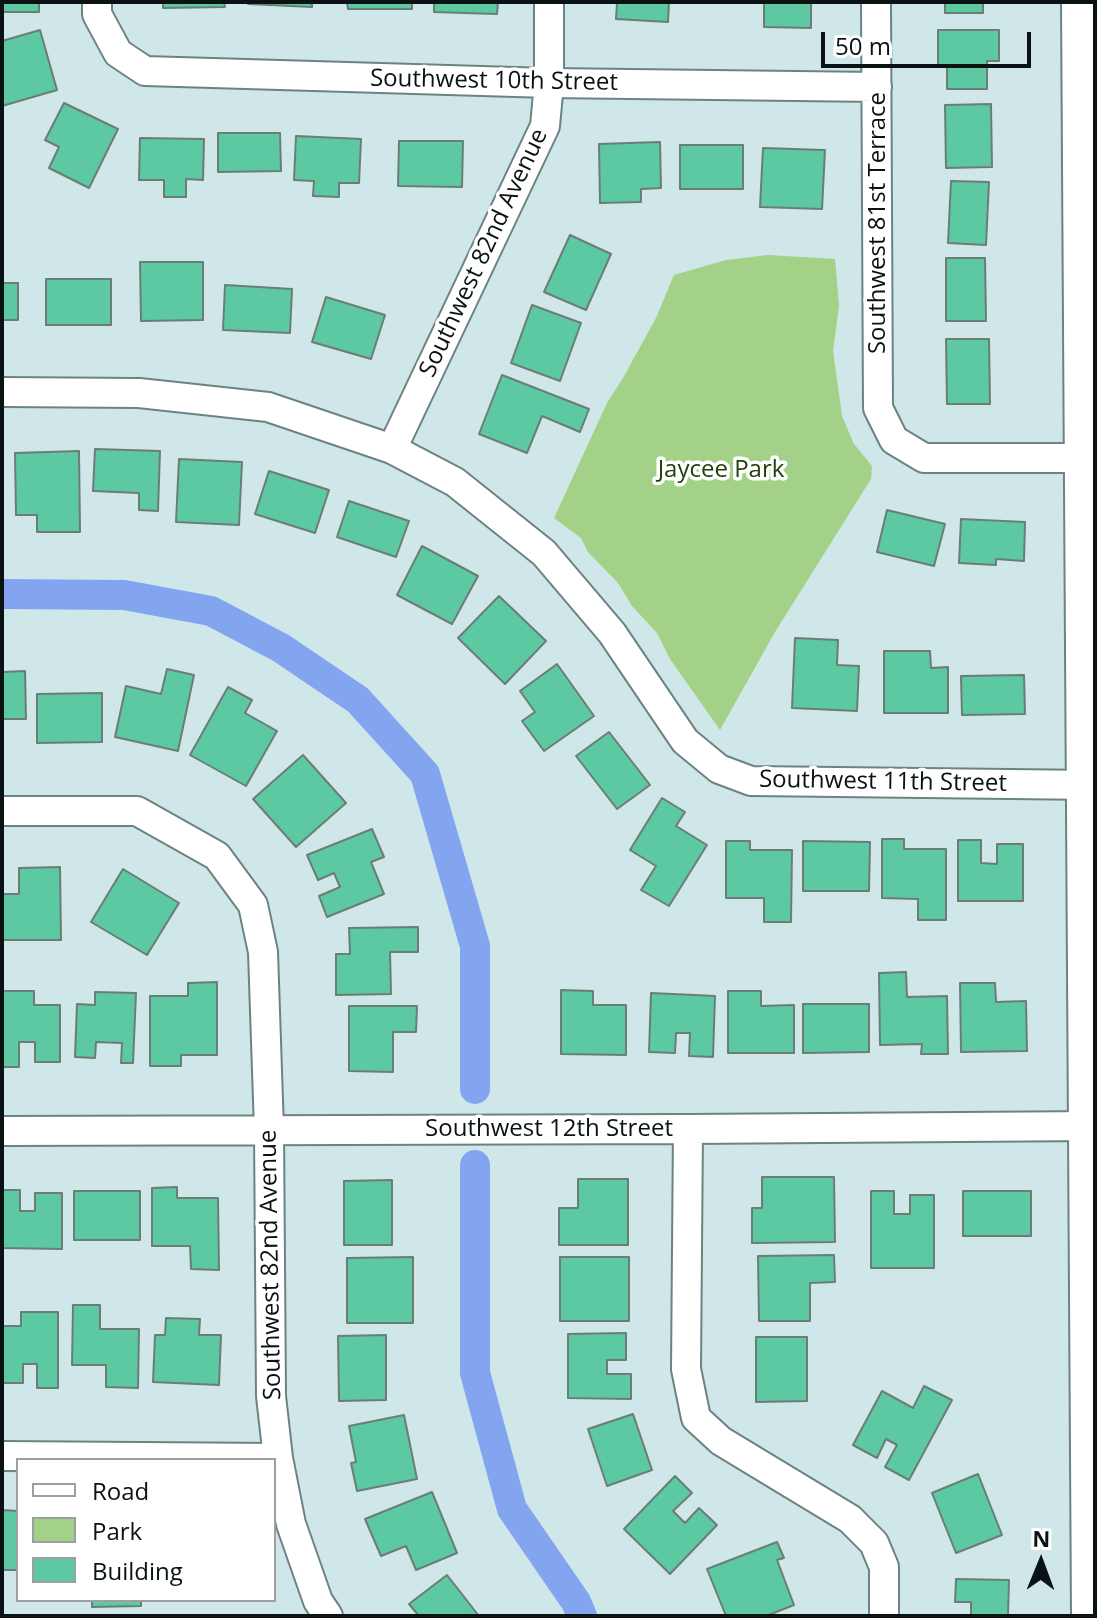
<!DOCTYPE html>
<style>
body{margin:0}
#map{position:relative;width:1097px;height:1618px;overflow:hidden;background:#cfe7e8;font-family:"Open Sans",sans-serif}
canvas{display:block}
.frame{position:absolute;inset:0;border:4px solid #0a1213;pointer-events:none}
.legend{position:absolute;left:16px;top:1458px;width:260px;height:144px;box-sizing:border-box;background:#fff;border:2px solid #9da0a1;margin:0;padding:10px 14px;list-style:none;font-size:24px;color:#0a1213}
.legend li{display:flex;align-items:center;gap:16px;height:40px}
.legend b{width:40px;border:2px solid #9da0a1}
.north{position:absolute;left:1001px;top:1522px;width:80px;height:80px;-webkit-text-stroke:6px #fff;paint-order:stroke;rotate:1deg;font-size:22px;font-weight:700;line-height:32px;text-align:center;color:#0a1213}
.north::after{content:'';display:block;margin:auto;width:28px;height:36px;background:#0a1213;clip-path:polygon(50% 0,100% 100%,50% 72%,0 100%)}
.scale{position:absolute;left:821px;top:32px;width:210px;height:36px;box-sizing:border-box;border:4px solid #0a1213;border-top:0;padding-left:10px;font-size:24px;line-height:28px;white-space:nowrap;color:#0a1213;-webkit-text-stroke:6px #fff;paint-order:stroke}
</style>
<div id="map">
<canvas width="1097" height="1618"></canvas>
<div class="frame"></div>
<ul class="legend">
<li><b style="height:10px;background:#fff"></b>Road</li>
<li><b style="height:22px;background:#a2d187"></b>Park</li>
<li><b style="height:22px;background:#5cc9a2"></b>Building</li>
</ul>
<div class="north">N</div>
<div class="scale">50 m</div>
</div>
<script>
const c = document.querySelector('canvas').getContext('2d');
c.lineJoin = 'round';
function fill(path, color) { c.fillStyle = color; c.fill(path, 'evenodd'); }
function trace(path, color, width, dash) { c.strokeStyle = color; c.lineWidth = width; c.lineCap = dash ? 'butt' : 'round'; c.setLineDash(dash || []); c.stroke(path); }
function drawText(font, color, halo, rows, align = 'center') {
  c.font = font + ' "Open Sans",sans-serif'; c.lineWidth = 7; c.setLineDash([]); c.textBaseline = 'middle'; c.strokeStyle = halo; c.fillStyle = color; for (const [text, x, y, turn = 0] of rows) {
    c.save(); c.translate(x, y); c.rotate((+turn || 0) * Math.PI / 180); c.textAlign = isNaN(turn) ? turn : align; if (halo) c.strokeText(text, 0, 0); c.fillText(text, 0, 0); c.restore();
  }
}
fill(new Path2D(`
 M768,255L835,259L839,306L833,351L842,416L854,444L872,466L871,479L775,632L720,730L670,659L657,633L632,606L618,583L588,552L581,538L554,518L607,403L623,378L656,318L674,275L726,260Z`), '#a2d187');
trace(new Path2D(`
 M2,594L124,595L211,611L281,648L358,700L425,774L475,946V1089
 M475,1165V1373L512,1509L576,1602L582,1616`), '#83a5f0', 30);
const building = new Path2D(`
 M2,2H39V12H2Z
 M163,2H224L225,7L163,8Z
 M248,2H312V7L248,4Z
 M347,2H412V9H348Z
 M434,2H498L497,14L434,12Z
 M617,2H669L668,22L616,19Z
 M764,2H811V28L764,27Z
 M945,2H983V13H945Z
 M40,30L57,90L2,106V41Z
 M938,30H999V61H987V89H947V67H938Z
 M64,103L118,129L89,188L49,168L59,147L45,140Z
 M991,104L992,167L946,168L945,105Z
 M218,133H280L281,171L218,172Z
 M296,136L361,139L359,183H339V197L313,196L314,181L294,180Z
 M140,138L204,139L203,180L186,179V197H164V180H139Z
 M399,141H463L462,187L398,186Z
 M660,142L661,188L641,189V202L600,203L599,144Z
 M680,145H743V189H680Z
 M763,148L825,150L822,209L760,207Z
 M951,181L989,182L986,245L948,243Z
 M570,235L611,254L586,310L544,292Z
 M946,258H985L986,321H946Z
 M140,262H203V320L141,321Z
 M46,279H111V325H46Z
 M2,283H18V320H2Z
 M225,285L292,289L290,333L223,330Z
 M326,297L385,315L371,359L312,342Z
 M532,305L581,323L560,381L511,363Z
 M946,339H989L990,404H947Z
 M502,375L589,409L580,432L542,416L527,453L479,434Z
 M95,449L160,451L158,511L139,510V493L93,491Z
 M79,451L80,532H37V515H16L15,453Z
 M179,459L242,462L239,525L176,522Z
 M269,471L329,490L315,533L255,514Z
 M349,501L409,521L396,557L337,537Z
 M887,510L945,524L934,566L877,552Z
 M961,519L1025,522L1024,561L996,559V565L959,563Z
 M422,546L478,576L452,624L397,595Z
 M499,596L546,641L505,684L458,638Z
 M795,638L838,640L837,665L859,666L857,711L792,708Z
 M884,651H930L931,668L948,667V713H884Z
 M557,664L594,716L544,751L522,721L535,712L520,691Z
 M167,669L194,675L178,751L115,737L126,686L161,694Z
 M25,671L26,719H2V672Z
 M1024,675L1025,714L962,715L961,676Z
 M228,687L252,700L245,713L277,731L246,786L190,755Z
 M102,693V742L37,743V694Z
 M609,732L650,785L617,809L576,756Z
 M303,755L346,803L296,847L253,799Z
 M662,798L685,812L676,826L707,845L669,906L641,890L656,866L630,850Z
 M372,829L384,857L371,862L384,894L327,917L319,896L340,887L334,873L318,880L307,855Z
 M882,839H904V849H946V920H918V899L882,898Z
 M958,840H981V863L997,864V844H1023V901H958Z
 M726,841H750V850H792L791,922H764V898H726Z
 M803,841L870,842L869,891H803Z
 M60,867L61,940H2V894H19V868Z
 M123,869L179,903L147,955L91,922Z
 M418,927V952H390L391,994L336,995V954H350L349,928Z
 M906,972L907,997L947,996L948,1054H921L922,1044L880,1045L879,973Z
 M217,982V1055H181V1066H150V996H188V983Z
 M960,983H995L996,1002L1026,1001L1027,1051L961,1052Z
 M561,990L593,991V1005H626V1055L561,1054Z
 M2,991H34V1005H60V1062H35V1042H19V1067H2Z
 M728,991H761V1006L794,1005V1053H728Z
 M95,992L136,993L133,1063H121L122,1043L96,1042L95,1058L75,1057L77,1004L95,1005Z
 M651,993L715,996L713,1057L689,1056L690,1033H676L675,1053L649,1052Z
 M803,1004H869V1052L803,1053Z
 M349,1006H417L416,1032H393V1072L349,1071Z
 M762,1177H834L835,1242L752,1243V1208H762Z
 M578,1179H628V1245H559V1208H578Z
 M392,1180V1245H344V1181Z
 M177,1187V1198H218L219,1270L191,1269L190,1246H152V1188Z
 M2,1190H20V1211H35V1193H62V1249L2,1248Z
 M74,1191H140V1240H74Z
 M871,1191H894V1214H910V1195H934V1268H871Z
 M963,1191H1031V1236H963Z
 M834,1255L835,1282L810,1283V1321H759L758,1256Z
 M413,1257V1323H347V1258Z
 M560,1257H629V1321H560Z
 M73,1305H100V1329H139L138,1388L106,1387V1365H72Z
 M21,1312H58V1388H37V1364H23V1383H2V1326H21Z
 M166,1318L200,1319L199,1335H221L219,1385L153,1382L155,1335H165Z
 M626,1333V1360H607V1374H631V1399L568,1398V1334Z
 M386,1335V1400L339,1401L338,1336Z
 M756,1337H807V1401L756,1402Z
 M924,1386L952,1400L909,1480L885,1467L897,1445L886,1439L877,1458L853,1445L882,1391L913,1408Z
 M633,1414L652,1470L607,1486L588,1429Z
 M404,1415L417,1479L357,1491L351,1463L356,1462L349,1426Z
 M978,1474L1002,1535L956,1553L932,1493Z
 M675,1476L692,1493L673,1511L685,1523L699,1508L717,1525L670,1574L624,1529Z
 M432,1492L457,1553L416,1570L406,1546L381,1556L365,1519Z
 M2,1510L18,1511V1570H2Z
 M777,1542L784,1558L777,1560L794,1605L766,1616H726L707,1569Z
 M447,1575L479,1616H419L409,1604Z
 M956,1579L1009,1580L1008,1616H971V1602H955Z
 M92,1600H141V1606L92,1607Z`);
fill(building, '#5cc9a2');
trace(building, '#6b7d75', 2);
const minor = new Path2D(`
 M97,2V14L118,53L145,71L549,83L877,87
 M876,2L878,408L894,440L924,458H1095
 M2,392L139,393L268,407L392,449L455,482L544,553L612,633L685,741L719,769L751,781L1095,785
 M392,449L545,126L549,83V2
 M2,811H137L217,856L253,905L263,952L269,1130L271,1396L278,1458L291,1524L318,1601L328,1616
 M688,1129L686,1369L696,1418L721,1441L850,1519L874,1543L884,1567V1616
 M2,1131L688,1129L1095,1126
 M2,1456L278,1458`);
const tertiary = new Path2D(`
 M1079,2L1089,1616`);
trace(minor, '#6d8283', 32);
trace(tertiary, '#6d8283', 38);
trace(minor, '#fff', 28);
trace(tertiary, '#fff', 34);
drawText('24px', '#0a1213', '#fff', [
 ["Southwest 10th Street",494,81,1],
 ["Southwest 81st Terrace",878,223,-90],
 ["Southwest 82nd Avenue",484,253,-65],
 ["Southwest 11th Street",883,782,1],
 ["Southwest 12th Street",549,1129],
 ["Southwest 82nd Avenue",271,1265,-91]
]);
drawText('24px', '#23410b', '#fff', [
 ["Jaycee Park",721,470]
]);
</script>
